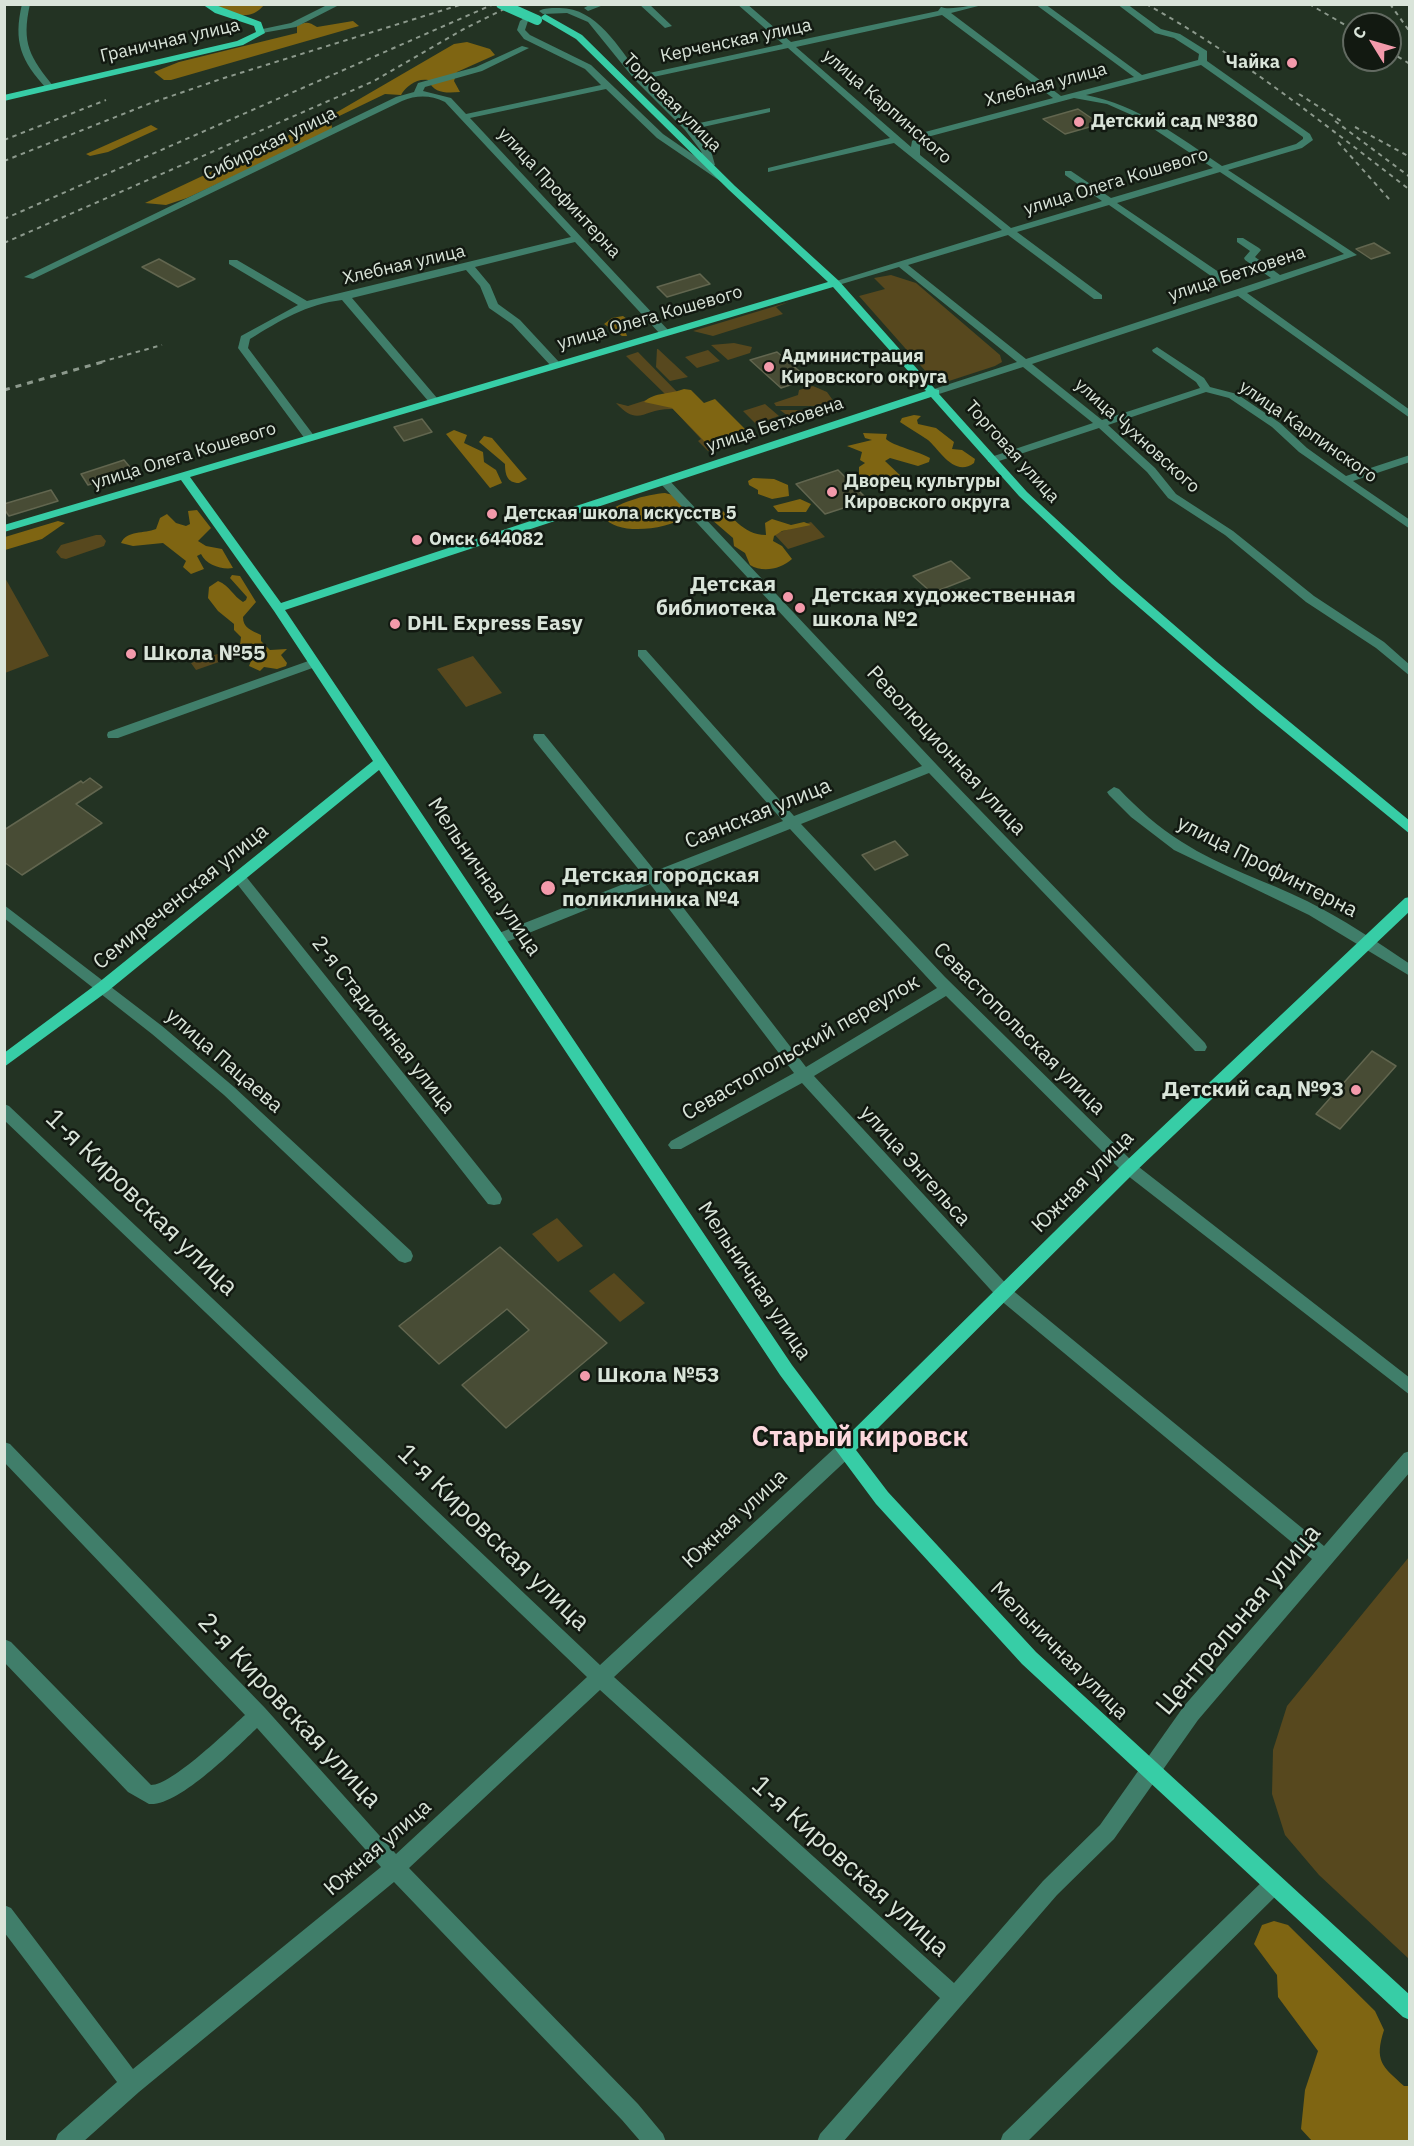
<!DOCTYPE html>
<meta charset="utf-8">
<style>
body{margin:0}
#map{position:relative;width:1414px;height:2146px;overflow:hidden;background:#233323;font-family:"IBM Plex Sans",sans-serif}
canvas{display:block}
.frame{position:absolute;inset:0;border:6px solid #d9e4d9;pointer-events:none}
.north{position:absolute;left:1342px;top:12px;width:60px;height:60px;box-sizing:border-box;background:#121911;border:2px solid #626a61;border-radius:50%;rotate:307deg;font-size:16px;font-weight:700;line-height:24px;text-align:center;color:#d9e4d9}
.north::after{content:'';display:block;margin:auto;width:21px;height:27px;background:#f39aab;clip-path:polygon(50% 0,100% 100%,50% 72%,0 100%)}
</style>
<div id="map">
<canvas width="1414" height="2146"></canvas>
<div class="frame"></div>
<div class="north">С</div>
</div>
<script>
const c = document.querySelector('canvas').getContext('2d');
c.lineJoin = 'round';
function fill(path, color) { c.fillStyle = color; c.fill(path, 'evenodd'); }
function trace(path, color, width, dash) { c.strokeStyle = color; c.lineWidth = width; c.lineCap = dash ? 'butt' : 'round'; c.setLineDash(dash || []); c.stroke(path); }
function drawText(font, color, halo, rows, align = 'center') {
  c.font = font + ' "IBM Plex Sans",sans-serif'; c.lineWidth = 5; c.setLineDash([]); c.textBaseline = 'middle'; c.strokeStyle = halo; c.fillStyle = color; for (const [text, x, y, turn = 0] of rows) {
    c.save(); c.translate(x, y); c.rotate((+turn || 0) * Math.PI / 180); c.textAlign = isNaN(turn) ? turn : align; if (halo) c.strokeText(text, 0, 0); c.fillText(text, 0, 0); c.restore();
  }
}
fill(new Path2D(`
 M891,275L916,283L1000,355L1002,362L995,366L949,381L928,374L859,296L885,289L874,278Z
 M789,302L776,307L783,314L713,336L693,331Z
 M734,343L752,347L750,353L728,360L711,345Z
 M657,349H658L688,377L670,381L656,367Z
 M708,350L720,361L697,368L685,357Z
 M638,352L729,445L708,451L698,441L701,439L673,409C643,408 639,428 616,403L628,406L665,394L626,356Z
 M813,386L827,392L837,406H776L774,403L798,395L799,390Z
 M765,404L779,416L756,424L743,411Z
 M780,410H836L838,412L796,422Z
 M811,522L825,537L788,549L774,534Z
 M96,535H101L106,541L104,546L66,559L61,558L56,552L61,545Z
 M4,576L49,656L5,673H4Z
 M238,647L242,654L196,670L191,663Z
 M473,656L502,693L466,707L437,669Z
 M557,1218L583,1246L558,1262L532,1234Z
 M614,1273L645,1303L620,1322L589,1291Z
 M1409,1557V1959L1319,1875L1285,1835L1272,1794L1273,1750L1287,1706Z`), '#57481e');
fill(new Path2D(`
 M215,5H264C251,21 234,15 216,8Z
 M353,21L359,26L171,80H164L154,72L179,62L297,33V26C306,21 309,22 317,27Z
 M467,42L490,49L495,55L457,72L454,81L460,92C447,93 434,94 428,80C417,78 406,86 401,95L385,94L331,120L332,128L325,134L187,198L166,205L145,203L332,115L454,44Z
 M151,125L158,129L108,152L90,156L86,154Z
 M623,316L631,322L624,327L627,336H622L604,324L612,318Z
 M684,389L691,390L704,403L715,399L751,435C743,444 716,445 705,442L672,408L644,402C654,392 672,394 684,389Z
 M914,415L921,416L917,420L918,424L936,428L954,442L952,449L962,450L975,459L974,463C954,478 939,449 928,440C919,434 909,428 900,422L902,418Z
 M454,430L467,435L464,443L483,452L484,462L496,470L502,483L490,488L446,434Z
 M863,433L887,434L886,439C893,446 918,451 930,458L929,462L918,466L890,458L885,461L903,478L893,481L887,476C882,488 870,493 859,482V467L865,463L860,460L862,452L847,446L872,440L865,438Z
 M484,436L492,438L527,479L519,483C507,483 505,474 505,464L479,442Z
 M753,478L774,479L788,485L789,496L772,499L758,494V490L749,485L748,481Z
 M665,493L677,496L685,512L684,517C667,530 616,536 604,517C612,503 649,494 665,493Z
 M800,499L811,504L806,512H778L773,506Z
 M715,508C734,513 741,535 766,535L765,523L772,519L791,525L804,522L811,525L782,531L774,536L773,541L782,546L792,559C781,569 763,573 750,565L745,553L734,546L733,538L704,513Z
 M197,510L211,528L198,541L206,546L222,549L233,568C222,570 206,565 201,554L197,556L204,569L191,574L183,567L186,561L163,543L133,546L121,543C127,530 144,534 156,529L160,518L167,514L176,523L186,526L190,524L188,511Z
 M58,521L65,523L42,539L5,550V537Z
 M232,575L240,576L256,602L243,617C243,628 251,630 261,635V641L270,650L287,649L281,655L287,663L286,666L277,669L264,667L260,671L249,666L253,656L240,645L241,637L234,630V624L218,611L208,598L209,587L218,581C230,586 233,596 243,602L246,600L247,597L230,578Z
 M1274,1921L1288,1925L1375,2011L1384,2030C1374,2061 1382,2066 1404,2086H1409V2141H1312L1301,2129L1305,2090L1318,2051L1278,1997L1277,1975L1254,1944L1262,1925Z`), '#7f6512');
const building = new Path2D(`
 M1078,109L1100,124L1065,134L1043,119Z
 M1374,243L1390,253L1371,259L1356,249Z
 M159,259L195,279L178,287L142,267Z
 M700,274L710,284L667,297L657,287Z
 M777,352L798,370L808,379L781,388L750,360Z
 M422,419L432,432L404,441L394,427Z
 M124,460L133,471L88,485L81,474Z
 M838,470L868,500L825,514L796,484Z
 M51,490L58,501L9,516L4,509V504Z
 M951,561L970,578L932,593L913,576Z
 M90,778L102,787L76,804L102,823L22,875L4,862V830L81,781L83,783Z
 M895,841L908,855L875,870L862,855Z
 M1372,1051L1396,1066L1340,1129L1316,1114Z
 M500,1247L607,1343L506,1428L462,1385L529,1330L507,1309L439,1364L399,1326Z`);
fill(building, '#484c35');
trace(building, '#62664f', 1.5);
fill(new Path2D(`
 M22,4H30C21,44 30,57 54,87L53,89H47C21,61 13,42 22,4Z
 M329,4H341L296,27L262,33L258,30L291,23Z
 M591,4H606L588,11L584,8Z
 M639,4H649L672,26L665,28Z
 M737,4H747L791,42L938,11L941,7C950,11 974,4 986,4L951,13L1061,96L1134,77L1035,4H1045L1142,75L1198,60L1199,54L1174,38L1155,33L1117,4H1127L1161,29L1180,34L1207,51V61L1310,134L1313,140L1302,148L1228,170L1357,255L1247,293L1410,410V418L1238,296L1032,364L1102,420L1200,388L1196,382L1153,352L1152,350L1157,347L1204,378L1210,387L1237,394L1280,423L1307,448L1346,476L1410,455V462L1353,481L1410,520V529L1299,452L1272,427L1229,398L1206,392L1108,425L1155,468L1176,494L1233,531L1314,596L1384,642L1410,665V676L1376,648L1306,602L1225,535L1168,498L1147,472L1099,428L996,462H988V458L1093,423L1023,367L939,394H931V390L1017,362L899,267L835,286L830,283L1002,230L894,143L768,172V168L890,138L788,48L644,79L690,125L770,108V112L694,129L711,151L715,165L711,167L728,180L723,183L657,138L606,89L470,118L669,331V335H661L575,242L475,267L490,285L498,304L520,320L559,362V366H551L512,324L489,308L480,286L466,270L352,298L437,398V402H429L342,300C307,304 279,321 250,339L248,348L315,437L313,439H305L238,348L241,336L298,305L229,264V260H237L307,301L571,237L445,102C430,95 417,95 402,101L33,279L24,277L396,97L414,92L418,83L476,67L522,46L529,48L482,71L425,87L423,91L451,98L466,114L601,85L585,69L524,39L517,30L520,21L524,18L528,21L525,30L530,35L591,65L663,134L705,163L701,151L685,130L635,80L588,22L567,13L543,14L539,11C544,8 550,8 557,8C596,6 618,47 640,75L783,44ZM942,15L1053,98L925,132L912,141L911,147L796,47ZM1201,65L1303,137V139L1296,144L1222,166C1179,137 1138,105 1086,95ZM1074,98L1107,104L1134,116L1213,168L1111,198L1071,171H1065V175L1102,201L1011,228L920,155V144L931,136ZM1220,172L1344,254L1280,275L1255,257L1261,250L1259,248L1243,238H1237V242L1250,251L1244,258L1245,260L1271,278L1026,359L908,265L1008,235L1094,299H1102V295L1017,232L1109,205L1221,283H1229V279L1117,203Z
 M664,478L668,479L952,781L1205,1043L1207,1047L1205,1051H1195L929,773L801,824L945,977L1135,1164L1410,1378V1395L1123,1172L946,996L814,1076L1011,1289L1324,1546L1404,1453L1410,1451V1472L1198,1720L1114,1839L1057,1895L843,2142H817L820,2134L940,1998L600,1690L409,1868L638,2104L663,2134L666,2142H641L622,2120L394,1882L139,2092L83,2142H55L58,2134L117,2082L4,1932V1905L11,1908L133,2069L381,1867L257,1728C236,1748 178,1807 149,1804L128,1792L4,1662V1639L11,1642L151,1785C172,1785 227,1731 245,1715L4,1462V1442L10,1444L265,1708L396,1854L587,1677L4,1120V1104L9,1106L600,1665L839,1444L845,1442L851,1444L854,1450L851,1456L614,1677L954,1983L1043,1881L1100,1825L1184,1706L1312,1559L999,1299L802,1083L681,1149H671L668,1145L671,1141L794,1073L650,884L504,943H494L492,939L494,935L644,876L534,740L533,737L534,734H544L655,871L783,821L638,656V650H646L794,816L922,766L660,483L658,481ZM790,829L937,988L806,1067L662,880Z
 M314,659L320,663L318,666L118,738H108L107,735L108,732Z
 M1114,787L1119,789C1138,809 1158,827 1182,842C1221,867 1266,881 1307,901C1343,919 1376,941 1410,964V976L1309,915L1174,850L1131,817L1109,795L1107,792Z
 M239,872L244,874L500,1194L502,1199L500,1204L494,1205L488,1204L234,880L232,877Z
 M4,905L162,1026L234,1087L411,1251L413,1256L411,1261L405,1263L399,1261L224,1095L152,1034L4,918Z
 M1274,1874L1281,1877L1284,1884L1281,1891L1027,2142H1000L1003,2134L1267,1877Z`), '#407e6a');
fill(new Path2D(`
 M202,4H213L261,22L265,33L243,45L4,101V95L237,41L256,32L254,26L215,13Z
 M545,14L582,35L735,186L839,281L935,389L939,390V394L1027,492L1121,579L1217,662L1410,821V834L1257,709L1112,584L1019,496L931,397L285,610L792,1365L846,1437L1123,1164L1405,898L1410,897V911L1135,1172L856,1450L888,1492L1036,1652L1410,1995V2020L1403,2017L1022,1664L876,1504L780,1375L379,770L108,991L4,1067V1053L98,983L373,761L274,611L181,480L4,532V525L828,282L729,190L576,39L542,19L541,17ZM833,287L926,391L281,603L190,477Z`), '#37cda6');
trace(new Path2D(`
 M1146,4C1240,56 1325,125 1410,190
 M1309,4L1354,30
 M1390,4L1410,32
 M1390,52L1410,64
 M1299,94L1344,123
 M1335,121L1410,177
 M1355,127L1410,157
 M4,140L106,100
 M1338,142L1390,200
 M4,161L151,103L224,78L463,4
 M4,219L494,4
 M4,243L374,81L462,30L514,4
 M101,362L162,345`), '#8c998c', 2, [4.5, 4.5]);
trace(new Path2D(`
 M4,390L106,361`), '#8c998c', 3, [6, 6]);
trace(new Path2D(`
 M501,4L537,20`), '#37cda6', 10);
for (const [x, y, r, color] of [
 [1292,63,6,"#f39aab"],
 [1079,122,6,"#f39aab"],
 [769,367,6,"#f39aab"],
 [832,492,6,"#f39aab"],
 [492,514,6,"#f39aab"],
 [417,540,6,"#f39aab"],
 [788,597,6,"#f39aab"],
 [800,608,6,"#f39aab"],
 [395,624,6,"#f39aab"],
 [131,654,6,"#f39aab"],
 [548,888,8,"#f39aab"],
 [1356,1090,6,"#f39aab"],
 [585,1376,6,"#f39aab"]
]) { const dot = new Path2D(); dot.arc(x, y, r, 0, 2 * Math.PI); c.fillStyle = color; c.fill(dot); trace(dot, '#121911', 2); }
drawText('18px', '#d9e4d9', '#121911', [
 ["Граничная улица",170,41,-13],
 ["Керченская улица",736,41,-12],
 ["Хлебная улица",1046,85,-15],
 ["Торговая улица",672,103,45],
 ["улица Карпинского",887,107,41],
 ["Сибирская улица",270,144,-26],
 ["улица Олега Кошевого",1116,182,-17],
 ["улица Профинтерна",559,193,47],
 ["Хлебная улица",404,265,-13],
 ["улица Бетховена",1237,274,-18],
 ["улица Олега Кошевого",650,318,-16],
 ["улица Бетховена",775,425,-18],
 ["улица Карпинского",1308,432,35],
 ["улица Чухновского",1137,436,42],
 ["Торговая улица",1012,452,48],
 ["улица Олега Кошевого",184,456,-17]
]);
drawText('bold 18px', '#d9e4d9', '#121911', [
 ["Чайка",1280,63,"right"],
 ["Детский сад №380",1091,122],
 ["Администрация",781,357],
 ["Кировского округа",781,378],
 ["Дворец культуры",844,482],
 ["Кировского округа",844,503],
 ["Детская школа искусств 5",504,514],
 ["Омск 644082",429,540]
], 'left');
drawText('bold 21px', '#d9e4d9', '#121911', [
 ["Детская",776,585,"right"],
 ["библиотека",776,609,"right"],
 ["Детская художественная",812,596],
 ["школа №2",812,620],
 ["DHL Express Easy",407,624],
 ["Школа №55",143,654],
 ["Детская городская",562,876],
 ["поликлиника №4",562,900],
 ["Детский сад №93",1344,1090,"right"],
 ["Школа №53",597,1376]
], 'left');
drawText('21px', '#d9e4d9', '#121911', [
 ["Революционная улица",946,751,47],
 ["Саянская улица",758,814,-22],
 ["улица Профинтерна",1267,867,27],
 ["Мельничная улица",484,877,56],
 ["Семиреченская улица",181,897,-39],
 ["2-я Стадионная улица",383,1025,52],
 ["Севастопольская улица",1019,1029,45],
 ["Севастопольский переулок",801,1048,-30],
 ["улица Пацаева",224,1061,41],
 ["улица Энгельса",915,1166,48],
 ["Южная улица",1083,1182,-45],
 ["Мельничная улица",754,1281,56],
 ["Южная улица",735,1519,-43],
 ["Мельничная улица",1059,1651,45],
 ["Южная улица",378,1848,-41]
]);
drawText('26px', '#d9e4d9', '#121911', [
 ["1-я Кировская улица",141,1203,44],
 ["1-я Кировская улица",493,1538,44],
 ["Центральная улица",1239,1620,-50],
 ["2-я Кировская улица",289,1711,47],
 ["1-я Кировская улица",850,1867,42]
]);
drawText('bold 27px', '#fcd8de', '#121911', [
 ["Старый кировск",860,1438]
]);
</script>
